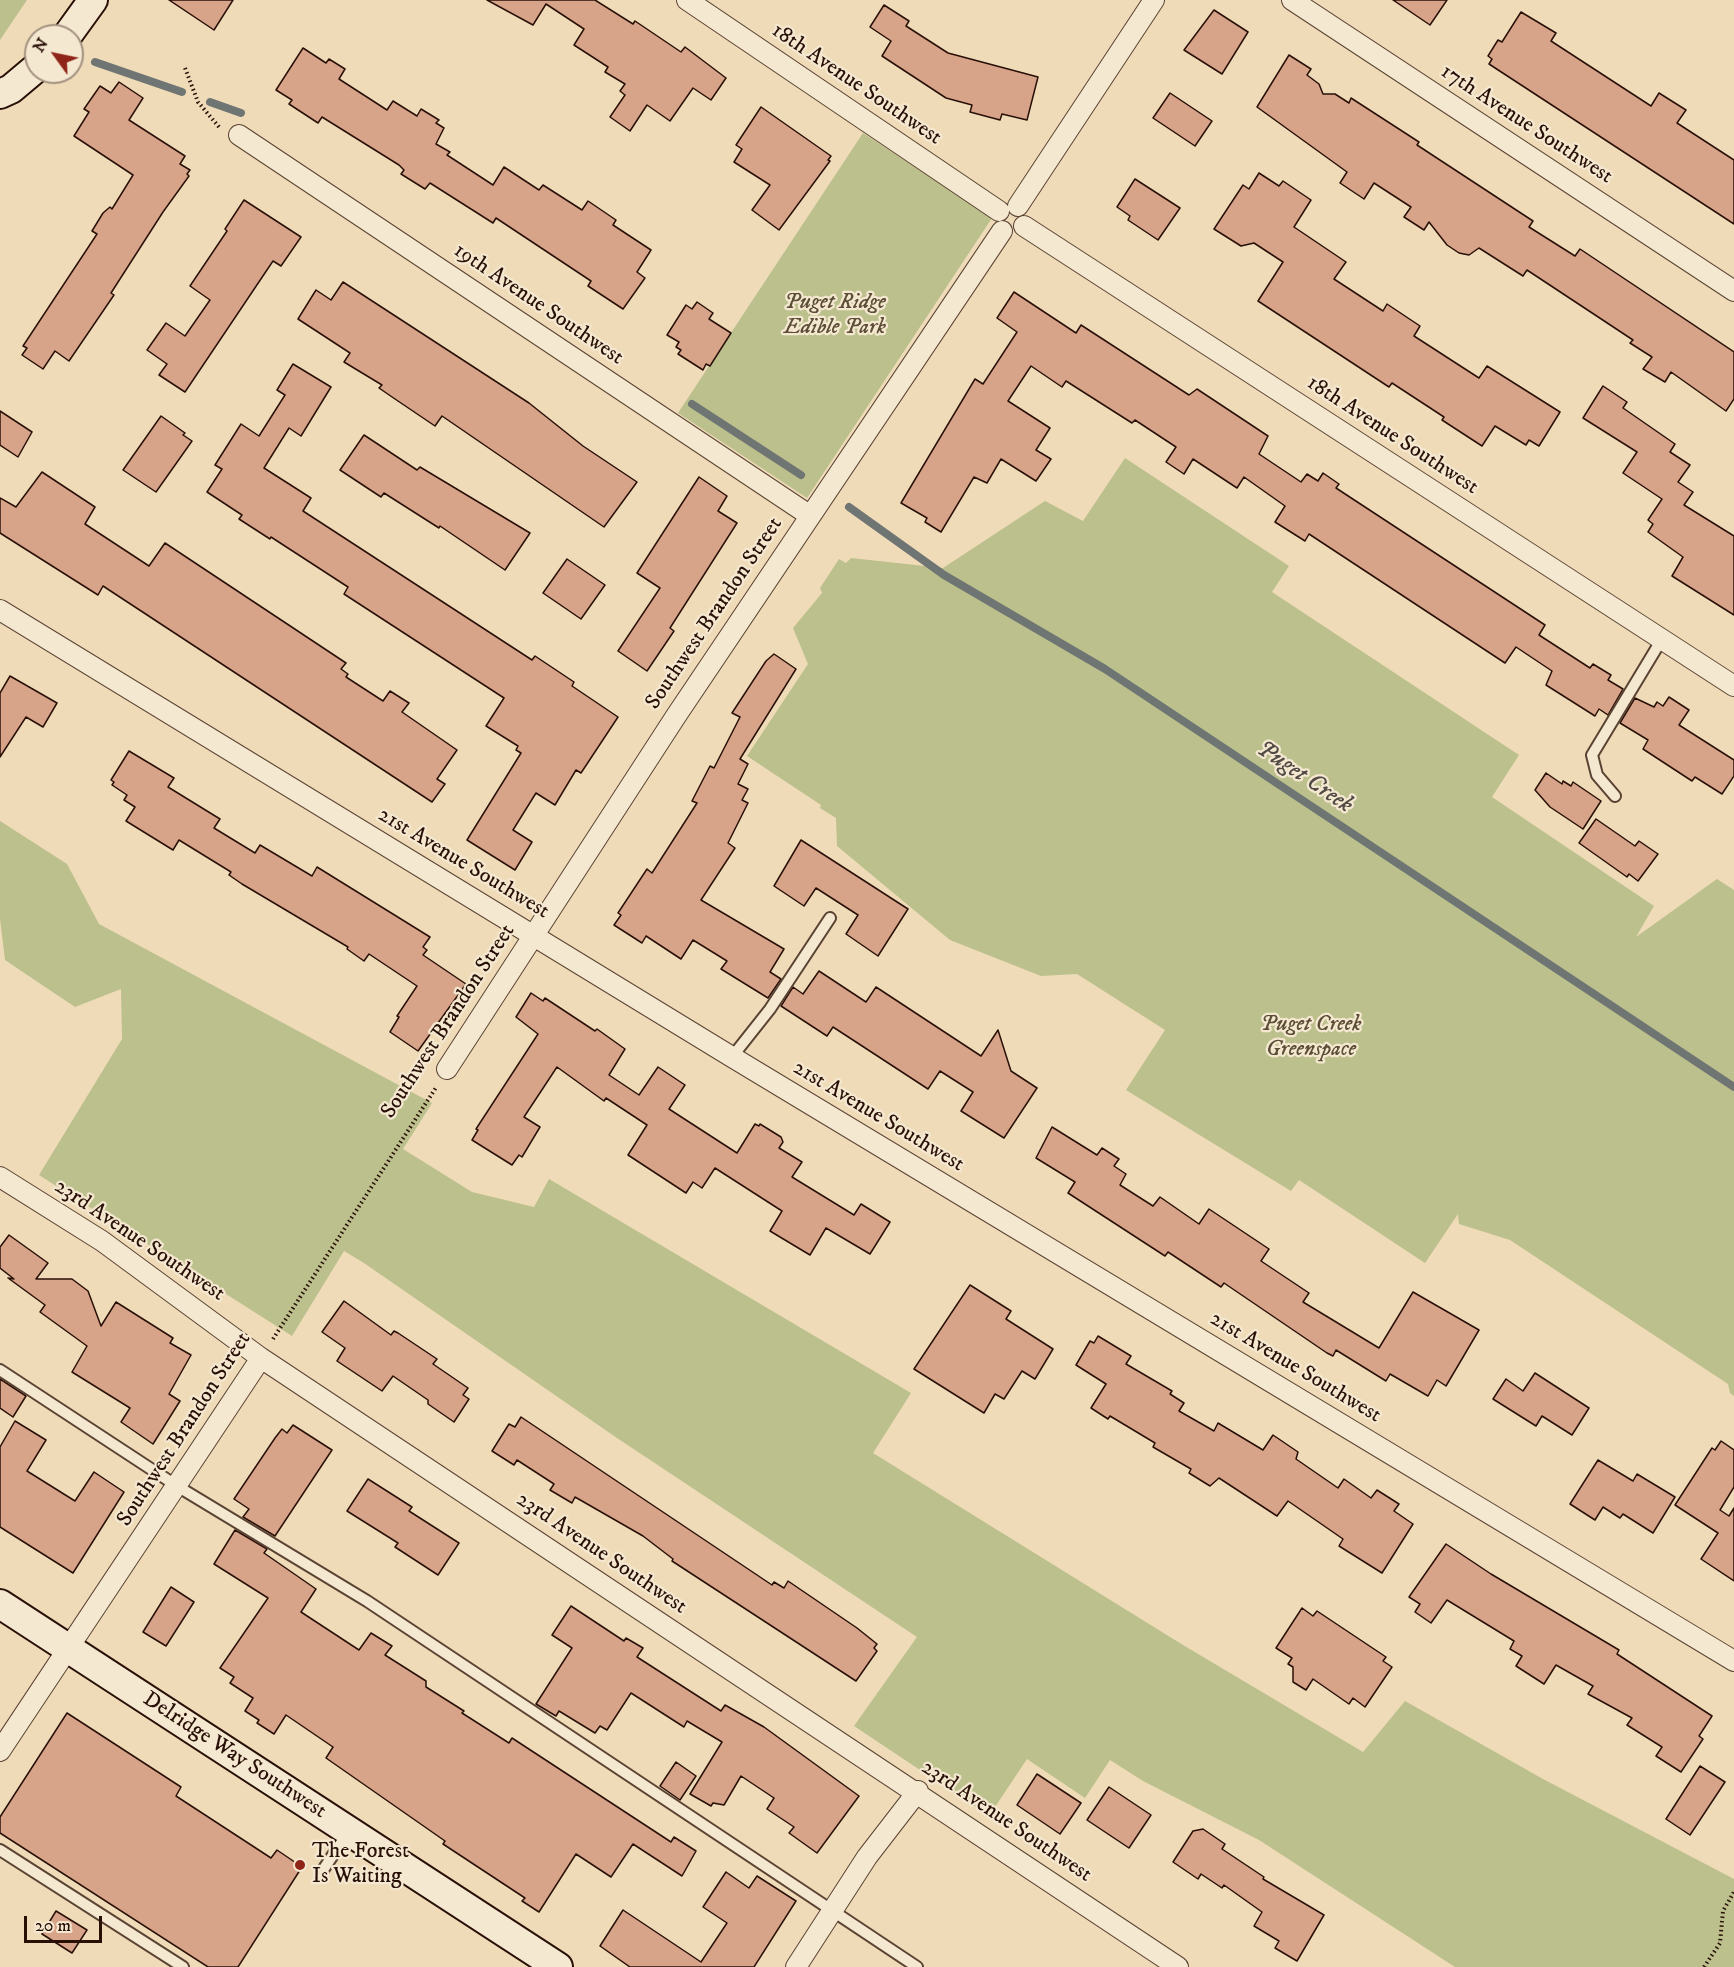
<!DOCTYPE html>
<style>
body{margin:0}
#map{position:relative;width:1734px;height:1967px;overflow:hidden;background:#efdbb8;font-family:"IM FELL DW Pica",serif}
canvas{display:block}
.north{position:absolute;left:24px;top:24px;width:60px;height:60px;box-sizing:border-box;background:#f5e8d1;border:2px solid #a39280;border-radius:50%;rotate:303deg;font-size:16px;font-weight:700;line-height:24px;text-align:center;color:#291007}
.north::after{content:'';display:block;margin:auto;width:21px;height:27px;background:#8f2418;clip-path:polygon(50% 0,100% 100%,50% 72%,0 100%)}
.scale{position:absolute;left:24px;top:1916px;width:78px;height:27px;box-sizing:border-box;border:3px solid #291007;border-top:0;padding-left:8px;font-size:18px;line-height:21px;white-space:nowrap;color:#291007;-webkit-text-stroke:4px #f5e8d1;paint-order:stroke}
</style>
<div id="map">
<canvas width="1734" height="1967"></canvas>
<div class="north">N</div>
<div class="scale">20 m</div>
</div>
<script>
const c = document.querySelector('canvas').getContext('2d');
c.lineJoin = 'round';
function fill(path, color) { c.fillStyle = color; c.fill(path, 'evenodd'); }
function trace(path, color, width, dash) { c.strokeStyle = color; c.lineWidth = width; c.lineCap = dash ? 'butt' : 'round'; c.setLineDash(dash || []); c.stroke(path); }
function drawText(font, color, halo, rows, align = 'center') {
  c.font = font + ' "IM FELL DW Pica",serif'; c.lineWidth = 4.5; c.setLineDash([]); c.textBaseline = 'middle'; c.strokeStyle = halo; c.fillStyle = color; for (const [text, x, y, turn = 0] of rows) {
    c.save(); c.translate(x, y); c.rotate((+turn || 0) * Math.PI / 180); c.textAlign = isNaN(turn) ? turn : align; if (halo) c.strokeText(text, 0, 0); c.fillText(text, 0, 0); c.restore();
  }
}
fill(new Path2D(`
 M0,0H27L0,40Z
 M863,133L992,218L807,498L678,413Z
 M1125,458L1289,566L1272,592L1519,755L1492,797L1654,906L1636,937L1717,879L1734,890V1396L1730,1393L1728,1384L1510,1240L1459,1224L1458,1214L1425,1263L1299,1180L1291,1191L1126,1090L1165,1030L1077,974L1041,976L950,940L837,846L836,818L820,808L821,805L747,756L808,664L793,628L822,593L820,588L839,559L846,563L851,558L943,568L1045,501L1083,521Z
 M0,821L67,864L99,924L432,1103L403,1149L472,1192L534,1207L549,1179L911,1393L873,1453L1183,1645L1363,1752L1405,1701L1543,1779L1734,1879V1967H1455L1259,1840L1143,1781L1110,1760L1085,1798L1027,1759L989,1816L854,1726L917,1637L617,1438L364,1263L344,1251L292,1336L39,1175L122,1039L121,989L75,1007L5,960L0,919Z`), '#bbc08d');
trace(new Path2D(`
 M95,62L182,92
 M210,102L241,113
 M692,404L801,475
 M849,507L944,575L1105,669L1734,1087`), '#6f7572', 8);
const building = new Path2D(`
 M169,0H233L214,30Z
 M487,0H595L633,24L635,21L681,52L685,47L726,78L711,100L693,88L670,121L647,105L630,131L610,117L625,95L620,91L625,84L605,72L608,67L574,45L584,29L546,4L533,25Z
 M1393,0H1447L1430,25Z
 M884,5L909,21L906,26L948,53L1038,77L1027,120L1002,114L1000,120L970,112L972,105L946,98L882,56L891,41L870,27Z
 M1214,10L1248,32L1222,74L1184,50Z
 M1521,12L1556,33L1551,41L1651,106L1659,93L1686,110L1677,123L1734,160V224L1489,64L1492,59L1488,56L1498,40L1502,42Z
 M303,48L326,63L329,59L345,69L339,79L387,110L393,101L417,116L421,109L439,120L436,123L444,128L436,144L450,152L447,155L493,185L504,167L539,190L543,185L582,210L588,201L616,220L613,225L651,250L637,272L645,278L623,309L588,286L591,281L496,218L493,223L430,183L425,189L401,174L404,170L399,165L322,117L318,123L289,104L292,100L276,90Z
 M1289,55L1311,69L1307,75L1319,84L1323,94H1335L1349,103L1351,98L1419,142L1417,145L1533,221L1529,227L1575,256L1580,249L1734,352V399L1726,411L1671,372L1665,382L1643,369L1652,357L1630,343L1633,340L1527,270L1523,276L1479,248L1469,255L1459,253L1447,245L1429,222L1424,230L1404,217L1411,207L1374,183L1364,199L1340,183L1347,172L1257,107Z
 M119,82L143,98L129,120L185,156L180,164L190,170L187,174L189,176L163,212L111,293L114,295L69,361L55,351L43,369L22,355L27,348L23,346L97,234L92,231L103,213L110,207L112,209L133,175L74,136L89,112L84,109L100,86L111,93Z
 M1170,93L1212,121L1195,146L1153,118Z
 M761,107L831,156L828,160L830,161L779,230L752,210L770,185L734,162L742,149L736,145Z
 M1259,173L1279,186L1283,181L1311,200L1294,227L1346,262L1334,279L1383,311L1387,304L1420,326L1414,336L1479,378L1487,366L1560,412L1539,446L1529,440L1526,445L1495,426L1482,446L1442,420L1444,417L1392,383L1389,387L1258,301L1283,262L1254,243L1241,246L1214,229L1243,185L1249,189Z
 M1135,179L1180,208L1158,240L1128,220L1130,216L1117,207Z
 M244,200L301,237L281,266L273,261L185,392L159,375L167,364L147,350L166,323L185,336L210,300L190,286L227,231L225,229Z
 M343,282L529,403L583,446L637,482L604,527L442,416L435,426L395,399L379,388L382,385L344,362L350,353L298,319L316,290L331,300Z
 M1014,292L1076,333L1081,325L1189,395L1197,389L1268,436L1259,454L1301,482L1307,474L1318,481L1323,473L1339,484L1336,488L1545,625L1539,635L1590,668L1593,664L1611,675L1608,680L1623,689L1608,715L1599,709L1595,716L1546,685L1552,671L1516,647L1505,663L1309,534L1305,541L1275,522L1285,506L1244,477L1237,488L1193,459L1184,474L1166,462L1176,447L1135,420L1132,423L1066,381L1062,387L1031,366L1008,401L1050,428L1036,450L1051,459L1036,481L1001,459L987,483L974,477L941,532L925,522L927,518L901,503L975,379L983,384L1017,332L997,318Z
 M697,302L713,313L709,319L731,333L710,366L706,364L703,370L678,354L681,350L676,347L679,342L667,335L686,305L692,309Z
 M293,364L331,387L301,436L289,428L264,468L311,498L303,511L532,660L535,656L574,682L572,686L618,717L581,773L576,770L555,805L536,793L513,830L532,842L515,870L467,840L521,753L516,750L518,746L486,726L504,698L344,594L348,587L271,537L270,539L239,519L242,515L207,492L222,469L215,465L241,424L259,436L285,395L277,390Z
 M1603,386L1627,402L1623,408L1675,444L1670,452L1690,465L1678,482L1693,492L1684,505L1734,536V615L1672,576L1683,557L1648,532L1653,524L1648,520L1662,499L1623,473L1637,452L1583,418Z
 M0,411L32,432L18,457L0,445Z
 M161,416L185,433L183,435L192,441L156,492L123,470Z
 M364,435L417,470L420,467L530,533L505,570L440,526L439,528L384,493L381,497L340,470Z
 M42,472L95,507L85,524L149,566L165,543L346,663L341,669L348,674L346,677L383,701L390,691L409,703L402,712L457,750L437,779L445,784L432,802L103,586L98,595L0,533V498L16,507Z
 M699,477L727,496L718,511L737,523L670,628L674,631L647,671L618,651L660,588L637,573Z
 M567,559L605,585L581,619L543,593Z
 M774,654L796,669L740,759L748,764L738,784L748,789L742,800L748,803L728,843L735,848L701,900L784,949L770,972L781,979L768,998L721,969L727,961L693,940L681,959L646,936L642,943L614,925L621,915L618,913L647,869L652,873L697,803L692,801L710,766L714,768L740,717L732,713L766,661Z
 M10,676L57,703L43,727L26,717L0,757V693Z
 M1669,697L1689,710L1679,725L1734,760V776L1722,794L1695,777L1692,781L1643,749L1648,740L1620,723L1635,698L1654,707L1657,702L1663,706Z
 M129,751L174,778L168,787L220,819L214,828L255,853L260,845L312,876L317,867L430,937L423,947L427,950L423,955L466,984L418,1051L390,1032L399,1017L397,1016L417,986L369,954L364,961L347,949L348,947L242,884L229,875L231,872L179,840L173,850L126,821L135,807L124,800L127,795L112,785L114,782L111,780Z
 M1546,773L1562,784L1563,781L1571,786L1573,782L1601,801L1583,829L1550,807L1535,790Z
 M1596,819L1635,846L1639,841L1658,854L1638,881L1629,874L1627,877L1579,843Z
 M801,840L908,909L878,956L846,934L858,915L816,888L804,906L774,886Z
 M819,971L866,1002L876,987L981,1056L998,1030L1011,1071L1037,1088L1004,1138L961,1111L973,1092L940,1071L928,1089L833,1027L827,1036L781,1006L793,987L803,994Z
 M531,993L543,1001L545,998L595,1031L597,1029L625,1049L609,1075L639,1095L658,1067L685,1085L669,1109L737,1153L755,1124L759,1126L760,1124L781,1137L783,1142L779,1148L802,1162L792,1177L854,1215L861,1204L890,1222L870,1254L826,1228L810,1255L770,1231L782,1211L715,1168L702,1188L693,1182L686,1193L628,1155L647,1125L606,1098L604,1101L557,1067L524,1117L540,1127L522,1157L519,1155L512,1165L472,1140L478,1130L476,1129L538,1034L516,1017Z
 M1052,1127L1097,1155L1102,1148L1119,1159L1114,1166L1126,1174L1120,1185L1153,1206L1160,1197L1199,1224L1209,1209L1269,1249L1261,1261L1309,1293L1303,1302L1379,1348L1413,1292L1479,1330L1446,1386L1437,1380L1428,1396L1390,1374L1386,1381L1336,1350L1333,1356L1327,1353L1224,1283L1221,1287L1168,1252L1165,1256L1068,1193L1075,1182L1036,1158Z
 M9,1235L48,1263L36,1279H72L88,1291L101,1326L116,1302L173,1338L170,1343L191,1355L169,1394L180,1401L153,1444L121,1422L130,1408L72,1372L87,1346L40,1312L45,1305L8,1278L14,1279L0,1268V1247Z
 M970,1285L1011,1311L1006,1319L1053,1349L1035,1379L1022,1371L1004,1399L995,1394L984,1413L914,1369Z
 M344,1301L391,1335L394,1331L398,1333L437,1359L433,1364L468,1388L463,1395L469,1399L454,1422L428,1404V1400L393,1376L382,1391L337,1361L345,1348L322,1332Z
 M1098,1336L1131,1356L1126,1364L1172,1391L1170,1394L1184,1403L1179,1411L1214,1431L1218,1423L1263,1450L1273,1435L1298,1452L1296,1459L1338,1488L1344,1479L1371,1498L1377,1490L1399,1504L1394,1511L1413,1524L1382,1573L1339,1546L1343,1539L1288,1501L1277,1516L1219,1478L1210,1486L1189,1473L1191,1469L1153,1447L1155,1443L1110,1416L1108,1419L1091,1408L1106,1384L1076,1365L1090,1341L1094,1343Z
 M1535,1373L1589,1408L1572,1435L1542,1416L1536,1426L1493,1399L1506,1379L1523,1391Z
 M0,1379L26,1396L13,1417L0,1408Z
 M521,1417L772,1585L774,1582L784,1588L788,1581L857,1628L877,1644L874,1648L877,1651L856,1681L672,1561L673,1559L643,1536L575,1497L572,1503L550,1490L554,1484L517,1460L514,1465L492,1451L509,1424L515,1427Z
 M15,1421L46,1440L27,1471L75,1501L94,1472L124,1492L73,1573L0,1527V1447Z
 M293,1425L332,1450L275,1536L243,1517L249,1509L234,1499L275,1438L282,1429L287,1433Z
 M1721,1441L1734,1450V1487L1720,1510L1729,1516L1734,1508V1581L1701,1559L1718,1533L1675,1505L1712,1448L1715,1450Z
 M1598,1460L1633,1481L1637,1474L1675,1497L1653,1533L1623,1514L1620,1518L1603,1507L1595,1520L1570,1504Z
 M368,1479L412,1507L409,1511L459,1543L438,1575L395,1547L398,1543L347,1511Z
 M235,1530L267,1549L264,1553L316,1589L301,1612L359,1650L371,1633L392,1646L385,1655L426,1681V1687L464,1711L462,1713L509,1743L512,1738L671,1842L674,1837L696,1851L682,1876L633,1844L611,1877L576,1854L539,1912L522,1901L525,1898L443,1844L445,1841L326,1758L333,1747L286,1715L274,1734L257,1723L259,1720L245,1711L253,1698L230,1683L234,1677L220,1668L268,1598L214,1564Z
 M1446,1544L1491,1574L1619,1650L1617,1654L1712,1716L1699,1736L1703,1739L1681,1772L1656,1756L1662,1747L1627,1725L1632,1718L1588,1694L1593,1686L1556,1665L1544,1684L1516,1666L1522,1656L1510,1649L1514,1641L1447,1600L1431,1623L1415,1612L1420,1604L1409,1597Z
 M171,1587L194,1602L166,1646L143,1632Z
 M571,1606L624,1641L626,1638L643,1648L637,1657L721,1711L725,1705L764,1727L859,1796L817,1853L789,1833L794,1827L767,1809L774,1798L741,1776L724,1805L713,1803L711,1806L690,1794L722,1742L687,1721L684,1727L631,1693L607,1730L600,1726L595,1733L559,1711L556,1716L536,1704L572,1648L552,1635Z
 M1302,1608L1313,1616L1317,1611L1386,1657L1383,1661L1392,1667L1365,1707L1353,1698L1349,1704L1313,1679L1306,1690L1293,1682V1667L1288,1664L1292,1658L1276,1648Z
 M67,1713L181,1787L176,1796L271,1858L277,1850L302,1867L238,1967H208L0,1833V1817Z
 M676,1762L696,1776L680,1800L660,1786Z
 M1700,1766L1725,1782L1690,1835L1666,1819Z
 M1037,1774L1081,1803L1060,1834L1017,1805Z
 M1109,1787L1151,1815L1129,1848L1087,1820Z
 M1203,1829L1225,1844L1222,1849L1264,1877L1263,1879L1324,1915L1297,1961L1275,1948L1279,1941L1254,1926L1262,1912L1224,1885L1222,1888L1201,1874L1198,1879L1173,1862L1193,1831Z
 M726,1872L749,1888L757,1876L796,1901L754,1967H630L600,1946L623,1910L701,1962L727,1923L703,1907Z
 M56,1911L87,1930L72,1953L42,1934Z`);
fill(building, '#d8a489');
trace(building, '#291007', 1.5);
const lane = new Path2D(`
 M1615,796L1597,775L1592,755L1662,639
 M732,1057L770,1009L830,918
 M0,1370L177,1486L367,1601L917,1967
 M0,1850L183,1967
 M321,1873L349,1831`);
const street = new Path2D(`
 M687,0L999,211
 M1292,0L1734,291
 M239,135L809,515
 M1018,206L1154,0
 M1024,226L1734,686
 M0,610L732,1057L1734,1661
 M447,1069L676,716L1002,231
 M0,1177L102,1241L261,1358L1178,1967
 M0,1751L261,1358
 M796,1967L867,1857L918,1791`);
const secondary = new Path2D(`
 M67,36L93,0
 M0,94L11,89L36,68
 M0,1604L558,1967`);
trace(lane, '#5a4333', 14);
trace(street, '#5a4333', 22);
trace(secondary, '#291007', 32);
trace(new Path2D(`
 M185,68L198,102L219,127
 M273,1339L437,1086
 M1704,1967L1720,1943L1723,1911L1734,1892`), '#291007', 4, [1.5, 3]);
trace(lane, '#f5e8d1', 10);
trace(street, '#f5e8d1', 20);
trace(secondary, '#f5e8d1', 28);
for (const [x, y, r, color] of [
 [300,1865,6,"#8f2418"]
]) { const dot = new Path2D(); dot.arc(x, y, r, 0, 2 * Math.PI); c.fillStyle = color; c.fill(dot); trace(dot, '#f5e8d1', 2); }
drawText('22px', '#291007', '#f5e8d1', [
 ["18th Avenue Southwest",856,85,34],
 ["17th Avenue Southwest",1526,125,33],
 ["19th Avenue Southwest",538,305,34],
 ["18th Avenue Southwest",1392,436,33],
 ["Southwest Brandon Street",715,614,-56],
 ["21st Avenue Southwest",463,864,31],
 ["Southwest Brandon Street",449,1022,-57],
 ["21st Avenue Southwest",878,1117,31],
 ["23rd Avenue Southwest",139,1241,34],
 ["21st Avenue Southwest",1295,1368,31],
 ["Southwest Brandon Street",185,1430,-57],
 ["23rd Avenue Southwest",601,1554,34],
 ["Delridge Way Southwest",234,1756,33],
 ["23rd Avenue Southwest",1006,1822,34]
]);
drawText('italic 22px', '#5c4e36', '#f5e8d1', [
 ["Puget Ridge",835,303],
 ["Edible Park",835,328],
 ["Puget Creek",1311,1025],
 ["Greenspace",1311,1050]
]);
drawText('22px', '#291007', '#f5e8d1', [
 ["The Forest",312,1852],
 ["Is Waiting",312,1877]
], 'left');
drawText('italic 24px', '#524b45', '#f5e8d1', [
 ["Puget Creek",1304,778,34]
]);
</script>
